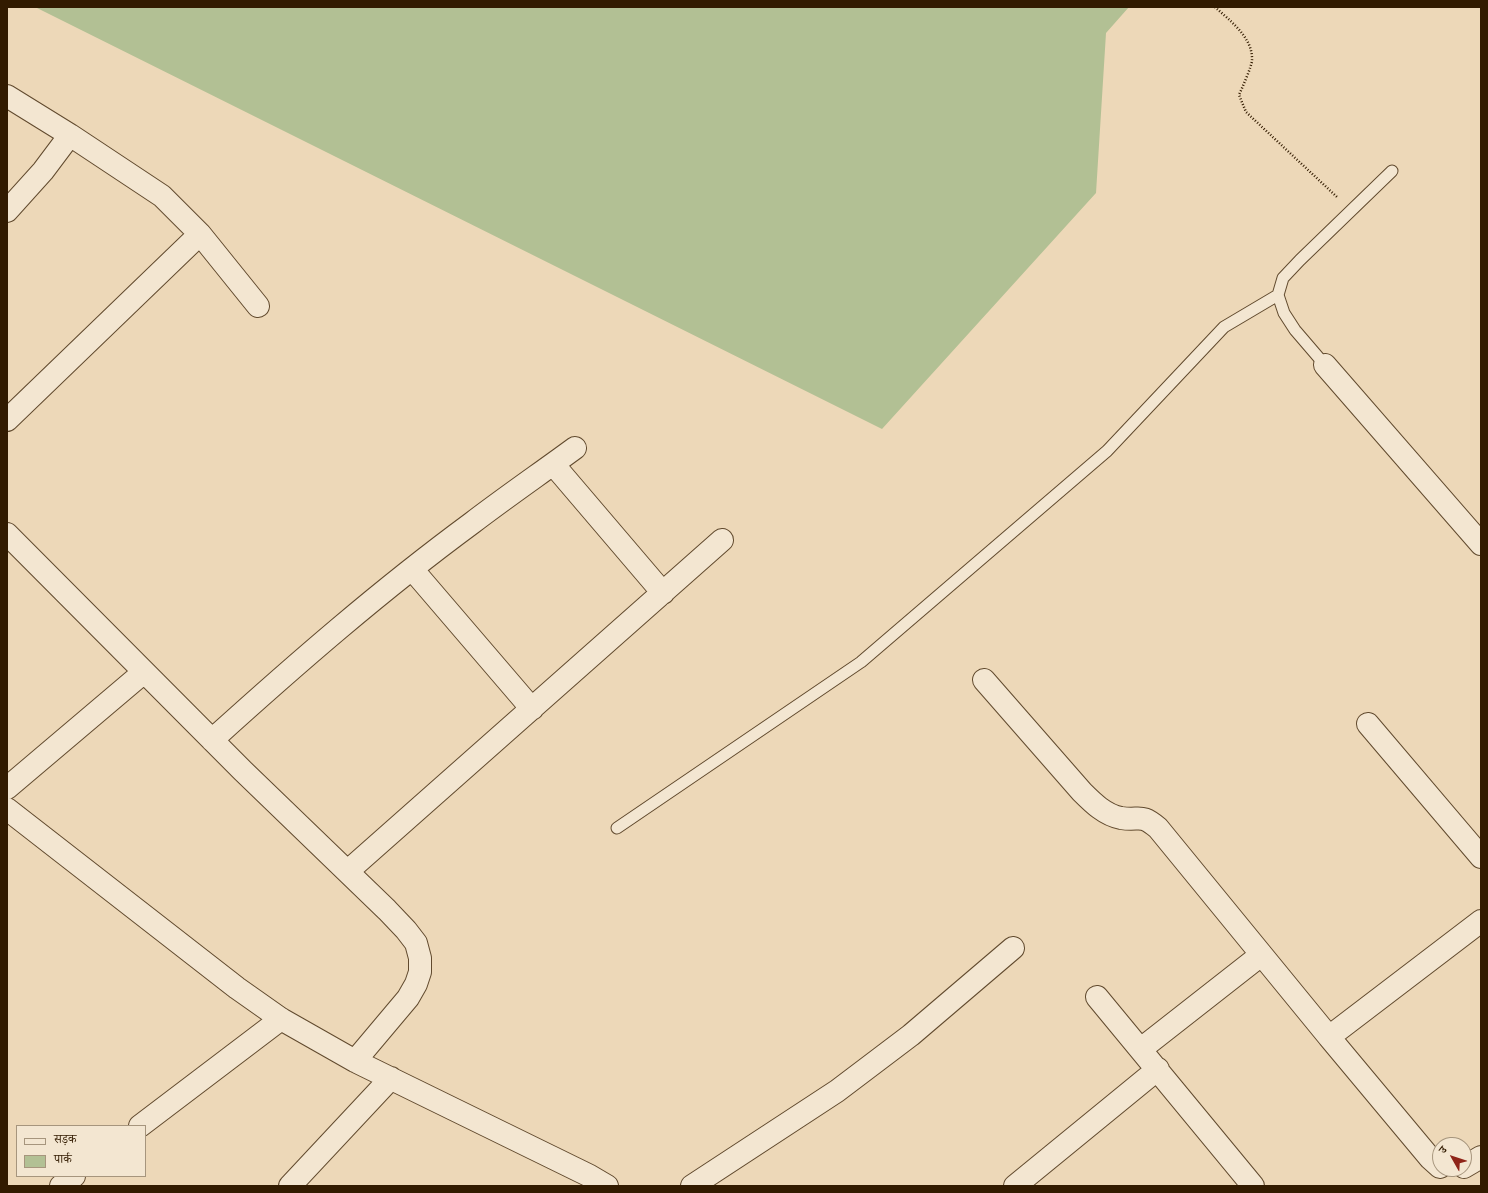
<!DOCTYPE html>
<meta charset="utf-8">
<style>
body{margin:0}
#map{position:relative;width:1488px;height:1193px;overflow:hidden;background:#edd8b8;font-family:"Libre Bodoni","Noto Serif Devanagari",serif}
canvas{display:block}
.frame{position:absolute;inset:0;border:8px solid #321b00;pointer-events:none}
.legend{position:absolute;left:16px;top:1125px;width:130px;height:52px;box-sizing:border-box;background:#f3e6d1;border:1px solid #a6957d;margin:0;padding:5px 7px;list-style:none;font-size:12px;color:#321b00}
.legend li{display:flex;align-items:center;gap:8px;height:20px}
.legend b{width:20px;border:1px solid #a6957d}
.north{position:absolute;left:1432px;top:1137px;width:40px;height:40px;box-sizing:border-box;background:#f3e6d1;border:1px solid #a6957d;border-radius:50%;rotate:309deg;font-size:11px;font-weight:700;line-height:16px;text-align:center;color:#321b00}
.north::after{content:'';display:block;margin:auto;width:14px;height:18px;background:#8f2418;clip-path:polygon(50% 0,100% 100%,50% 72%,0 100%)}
</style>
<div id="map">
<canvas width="1488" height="1193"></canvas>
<div class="frame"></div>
<ul class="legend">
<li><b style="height:5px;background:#f3e6d1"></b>सड़क</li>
<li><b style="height:11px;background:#b2c094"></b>पार्क</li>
</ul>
<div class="north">उ</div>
</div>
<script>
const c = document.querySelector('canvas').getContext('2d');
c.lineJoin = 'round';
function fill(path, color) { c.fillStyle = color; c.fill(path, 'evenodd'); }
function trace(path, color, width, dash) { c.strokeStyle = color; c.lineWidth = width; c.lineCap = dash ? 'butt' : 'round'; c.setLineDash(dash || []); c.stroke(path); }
fill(new Path2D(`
 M35,7H1129L1106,33L1096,193L882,429Z`), '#b2c094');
const service = new Path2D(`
 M1325,365L1295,330L1284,313L1278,295L1283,278L1300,260L1392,171
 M617,828L861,662L1107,451L1224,327L1278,295`);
const minor = new Path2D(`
 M7,96L70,135L162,196L200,234L258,306
 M7,211L43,171L70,135
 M1325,365L1481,544
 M7,420L200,234
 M553,464L663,593
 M7,534L243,771L387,910L406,930L416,943L420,958V972L416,984L408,998L355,1061
 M412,569L532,709
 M984,680L1082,792C1093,803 1105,815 1121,818C1141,821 1140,813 1158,828L1329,1037L1481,921
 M1368,724L1481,857
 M212,740C296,664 381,590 472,523C506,497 541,473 575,448
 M7,788L144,672
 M7,809L237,988L281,1019L355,1061L590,1176L607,1186
 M348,871L722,540
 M1097,997L1253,1186
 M1329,1037L1430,1158L1440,1167
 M1141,1049L1261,955
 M140,1126L281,1019
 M1464,1167L1481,1157
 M61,1186L74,1176
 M290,1186L391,1078
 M692,1186L837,1091L911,1035L1013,948
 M1015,1186L1158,1069`);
trace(service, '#614a2e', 13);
trace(minor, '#614a2e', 24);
trace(new Path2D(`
 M1215,7C1229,20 1253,37 1252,60C1252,66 1242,88 1239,95L1246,112L1337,197`), '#321b00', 2.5, [1, 2]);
trace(service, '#f3e6d1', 11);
trace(minor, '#f3e6d1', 22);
</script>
